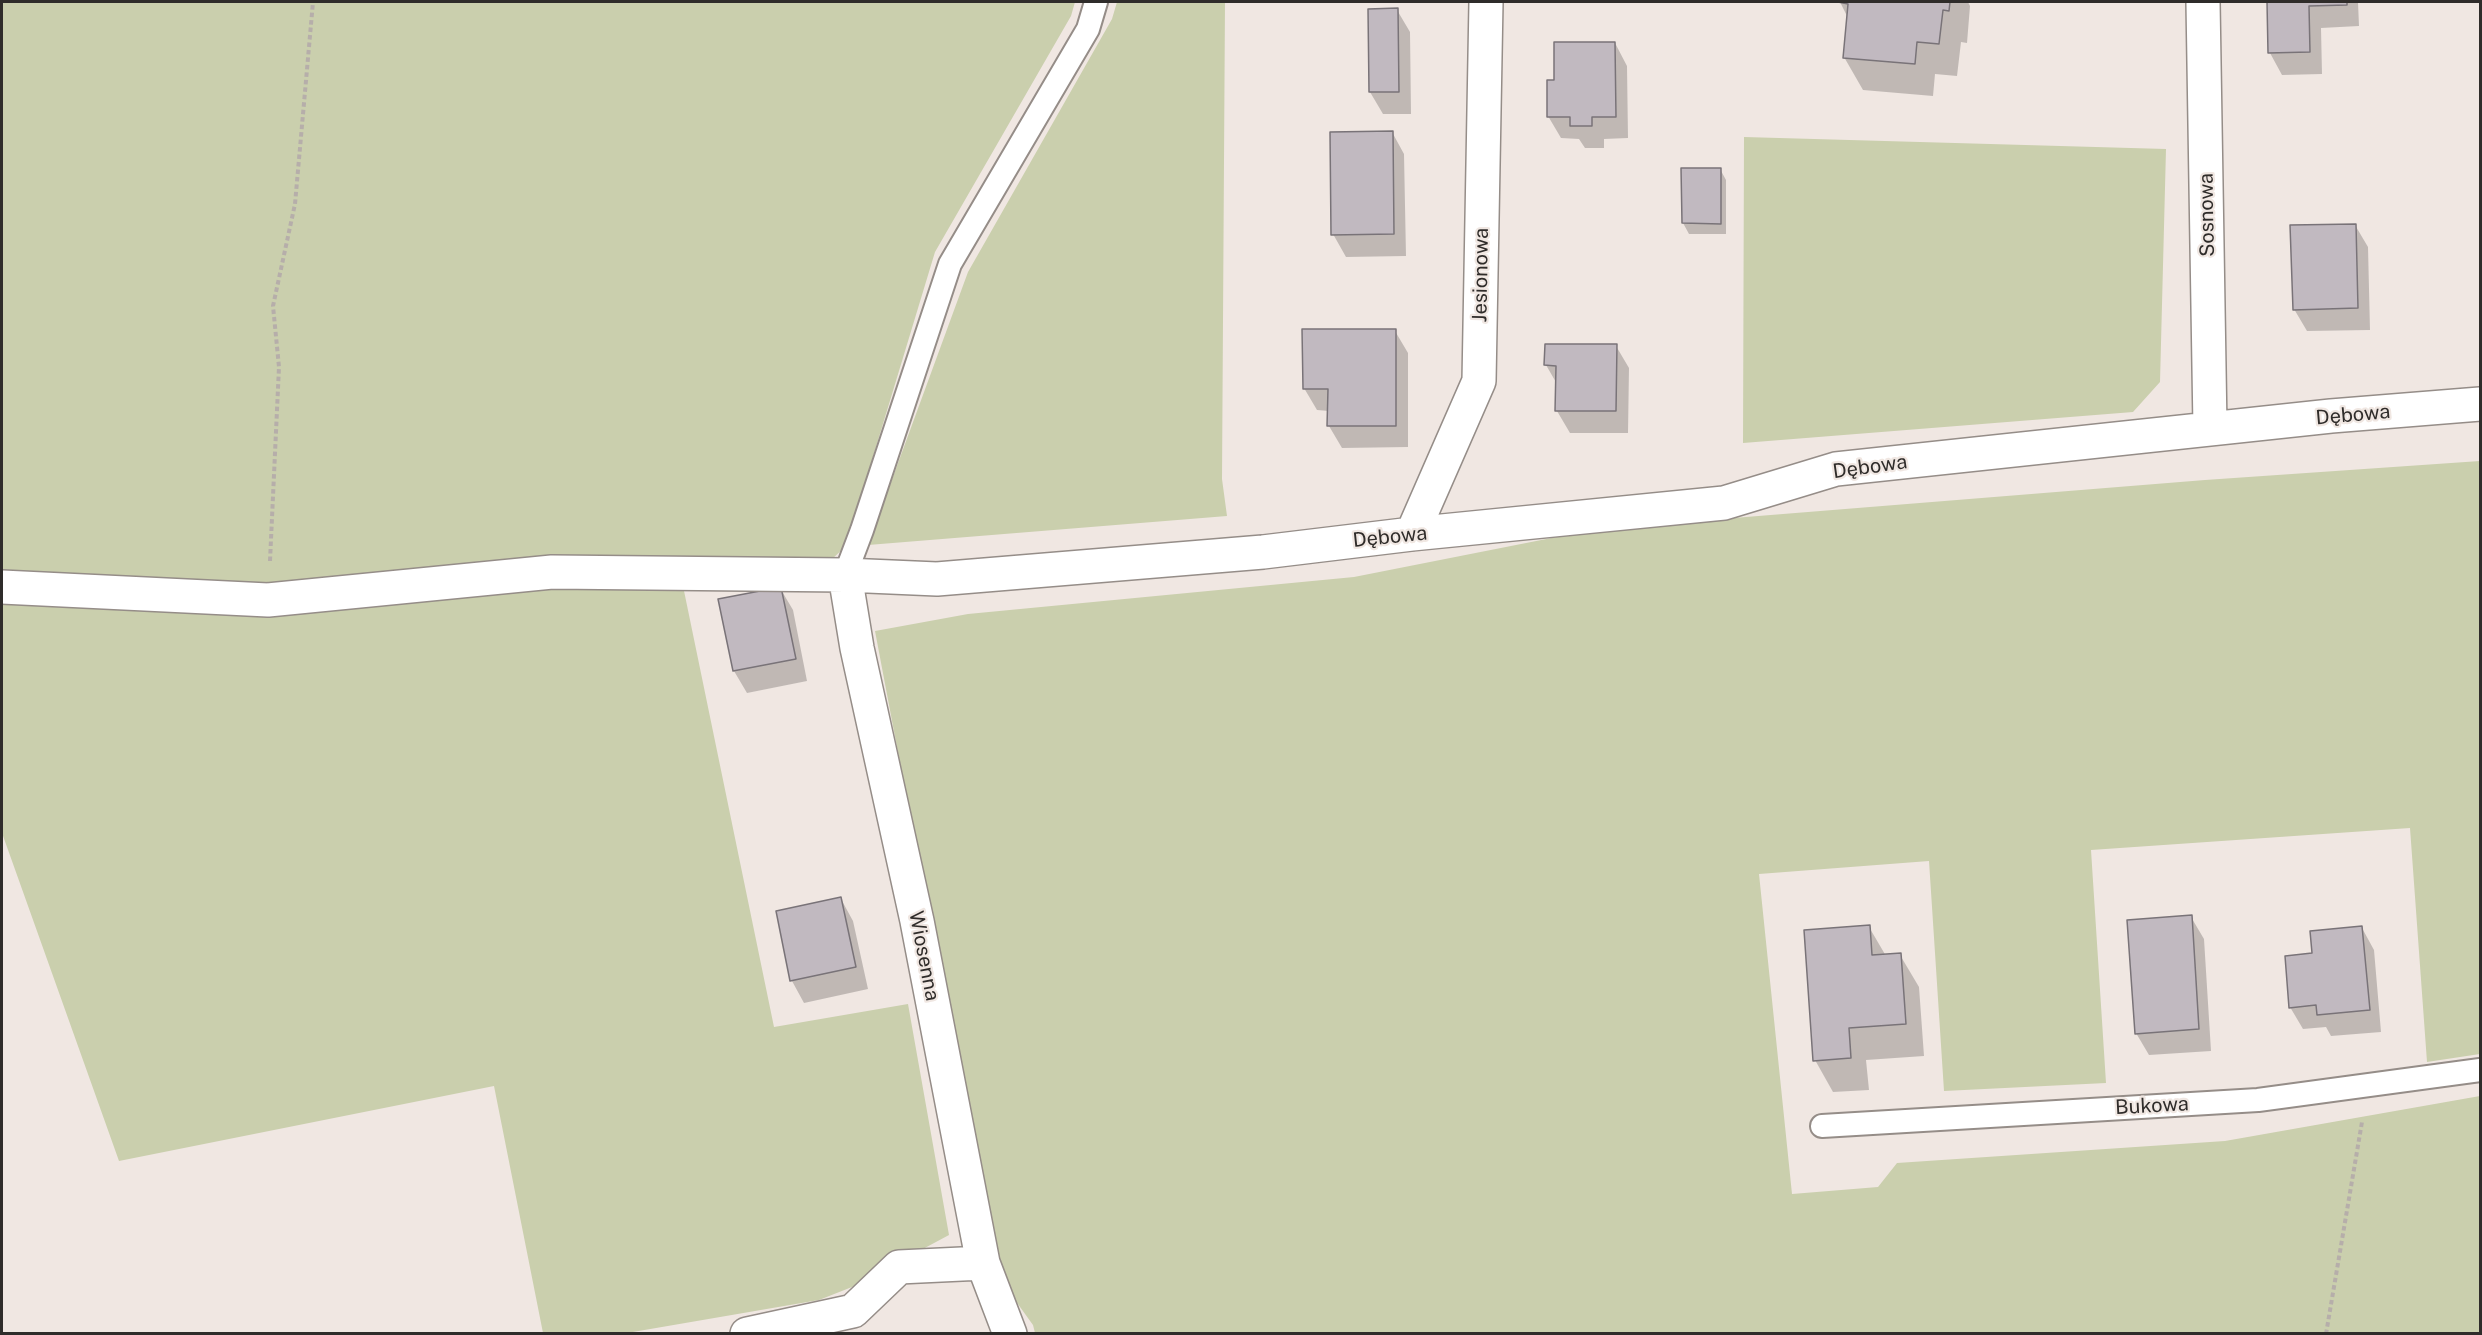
<!DOCTYPE html>
<meta charset="utf-8">
<style>
body{margin:0}
#map{position:relative;width:2482px;height:1335px;overflow:hidden;background:#f0e7e2;font-family:"Public Sans",sans-serif}
canvas{display:block}
.frame{position:absolute;inset:0;border:3px solid #2f2c2a;pointer-events:none}
</style>
<div id="map">
<canvas width="2482" height="1335"></canvas>
<div class="frame"></div>
</div>
<script>
const c = document.querySelector('canvas').getContext('2d');
c.lineJoin = 'round';
function fill(path, color) { c.fillStyle = color; c.fill(path, 'evenodd'); }
function trace(path, color, width, dash) { c.strokeStyle = color; c.lineWidth = width; c.lineCap = dash ? 'butt' : 'round'; c.setLineDash(dash || []); c.stroke(path); }
function drawText(font, color, halo, rows, align = 'center') {
  c.font = font + ' "Public Sans",sans-serif'; c.lineWidth = 4.5; c.setLineDash([]); c.textBaseline = 'middle'; c.strokeStyle = halo; c.fillStyle = color; for (const [text, x, y, turn = 0] of rows) {
    c.save(); c.translate(x, y); c.rotate((+turn || 0) * Math.PI / 180); c.textAlign = isNaN(turn) ? turn : align; if (halo) c.strokeText(text, 0, 0); c.fillText(text, 0, 0); c.restore();
  }
}
fill(new Path2D(`
 M2,2H1075L1071,16L935,252L846,546L831,560L683,586L774,1027L908,1004L949,1235L852,1287L819,1300L627,1333H543L494,1086L119,1161L2,833Z
 M1117,2H1225L1222,479L1227,516L868,545L968,272L1112,19Z
 M1744,137L2166,149L2160,382L2133,412L1743,443Z
 M2480,461V1054L2427,1062L2410,828L2091,850L2106,1083L1944,1091L1929,861L1759,874L1792,1194L1878,1187L1897,1163L2225,1141L2480,1096V1333H1035L1033,1325L997,1275L875,631L968,614L1354,577L1597,529L2205,480Z`), '#cacfad');
fill(new Path2D(`
 M1840,2H1968L1970,6L1967,43L1961,42L1957,76L1935,74L1933,96L1863,90L1844,57L1848,18Z
 M2269,2H2358L2359,26L2321,28L2322,74L2282,75L2270,53Z
 M1397,10L1410,32L1411,114H1383L1370,92Z
 M1615,43L1627,66L1628,138L1604,139V148H1585L1579,139L1561,138L1548,116L1556,82Z
 M1392,132L1404,154L1406,256L1346,257L1333,234Z
 M1720,169L1726,180V234H1689L1683,223L1682,170Z
 M2355,225L2368,247L2370,330L2307,331L2294,309Z
 M1395,331L1408,353V447L1342,448L1329,426V411L1317,410L1304,388Z
 M1616,346L1629,368L1628,433H1570L1557,411V384L1546,365Z
 M780,588L793,610L807,681L747,693L734,671L719,601Z
 M841,899L853,921L868,989L804,1003L792,981L777,912Z
 M2191,917L2204,939L2211,1051L2149,1055L2136,1033Z
 M1869,927L1886,956L1900,955L1919,987L1924,1056L1866,1060L1869,1090L1833,1092L1815,1060Z
 M2362,928L2374,950L2381,1032L2331,1036L2326,1027L2303,1029L2290,1007Z`), '#0003');
const building = new Path2D(`
 M1838,2H1950L1949,11L1943,10L1939,44L1917,42L1915,64L1843,58L1848,4Z
 M2267,2H2347V5L2309,6L2310,52L2268,53Z
 M1398,8L1399,92H1369L1368,9Z
 M1554,42H1615L1616,117H1592V126H1570V117H1547V80H1554Z
 M1393,131L1394,234L1331,235L1330,132Z
 M1681,168H1721V224L1682,223Z
 M2356,224L2358,308L2293,310L2290,225Z
 M1302,329H1396V426H1327L1328,389H1303Z
 M1545,344H1617L1616,411H1555L1556,366L1544,365Z
 M781,587L796,659L733,671L718,599Z
 M841,897L856,967L790,981L776,911Z
 M2192,915L2199,1029L2135,1034L2127,920Z
 M1870,925L1872,955L1901,953L1906,1024L1849,1028L1851,1058L1813,1061L1804,930Z
 M2362,926L2370,1010L2317,1015L2316,1005L2289,1008L2285,956L2312,953L2310,931Z`);
fill(building, '#c1b9c0');
trace(building, '#797378', 1.5);
const service = new Path2D(`
 M845,575L862,530L950,264L1088,29L1096,2
 M1822,1126L2258,1100L2480,1070`);
const minor = new Path2D(`
 M2203,2L2210,428
 M1412,534L1479,381L1486,2
 M845,575L857,648L917,921L983,1263L1010,1334
 M2,587L268,600L552,572L845,575L937,579L1263,552L1412,534L1724,503L1836,469L2331,416L2480,404
 M747,1334L853,1311L899,1267L983,1263`);
trace(service, '#958d88', 26);
trace(minor, '#958d88', 36);
trace(new Path2D(`
 M270,561L279,367L273,306L295,204L313,2
 M2326,1334L2362,1122`), '#b6aeaa', 4, [4.5, 3]);
trace(service, '#fff', 22);
trace(minor, '#fff', 33);
drawText('20px', '#2f2c2a', '#f0e7e2', [
 ["Sosnowa",2207,215,-91],
 ["Jesionowa",1481,275,-89],
 ["Dębowa",2353,415,-5],
 ["Dębowa",1870,467,-8],
 ["Dębowa",1390,537,-6],
 ["Wiosenna",924,956,79],
 ["Bukowa",2152,1106,-3]
]);
</script>
